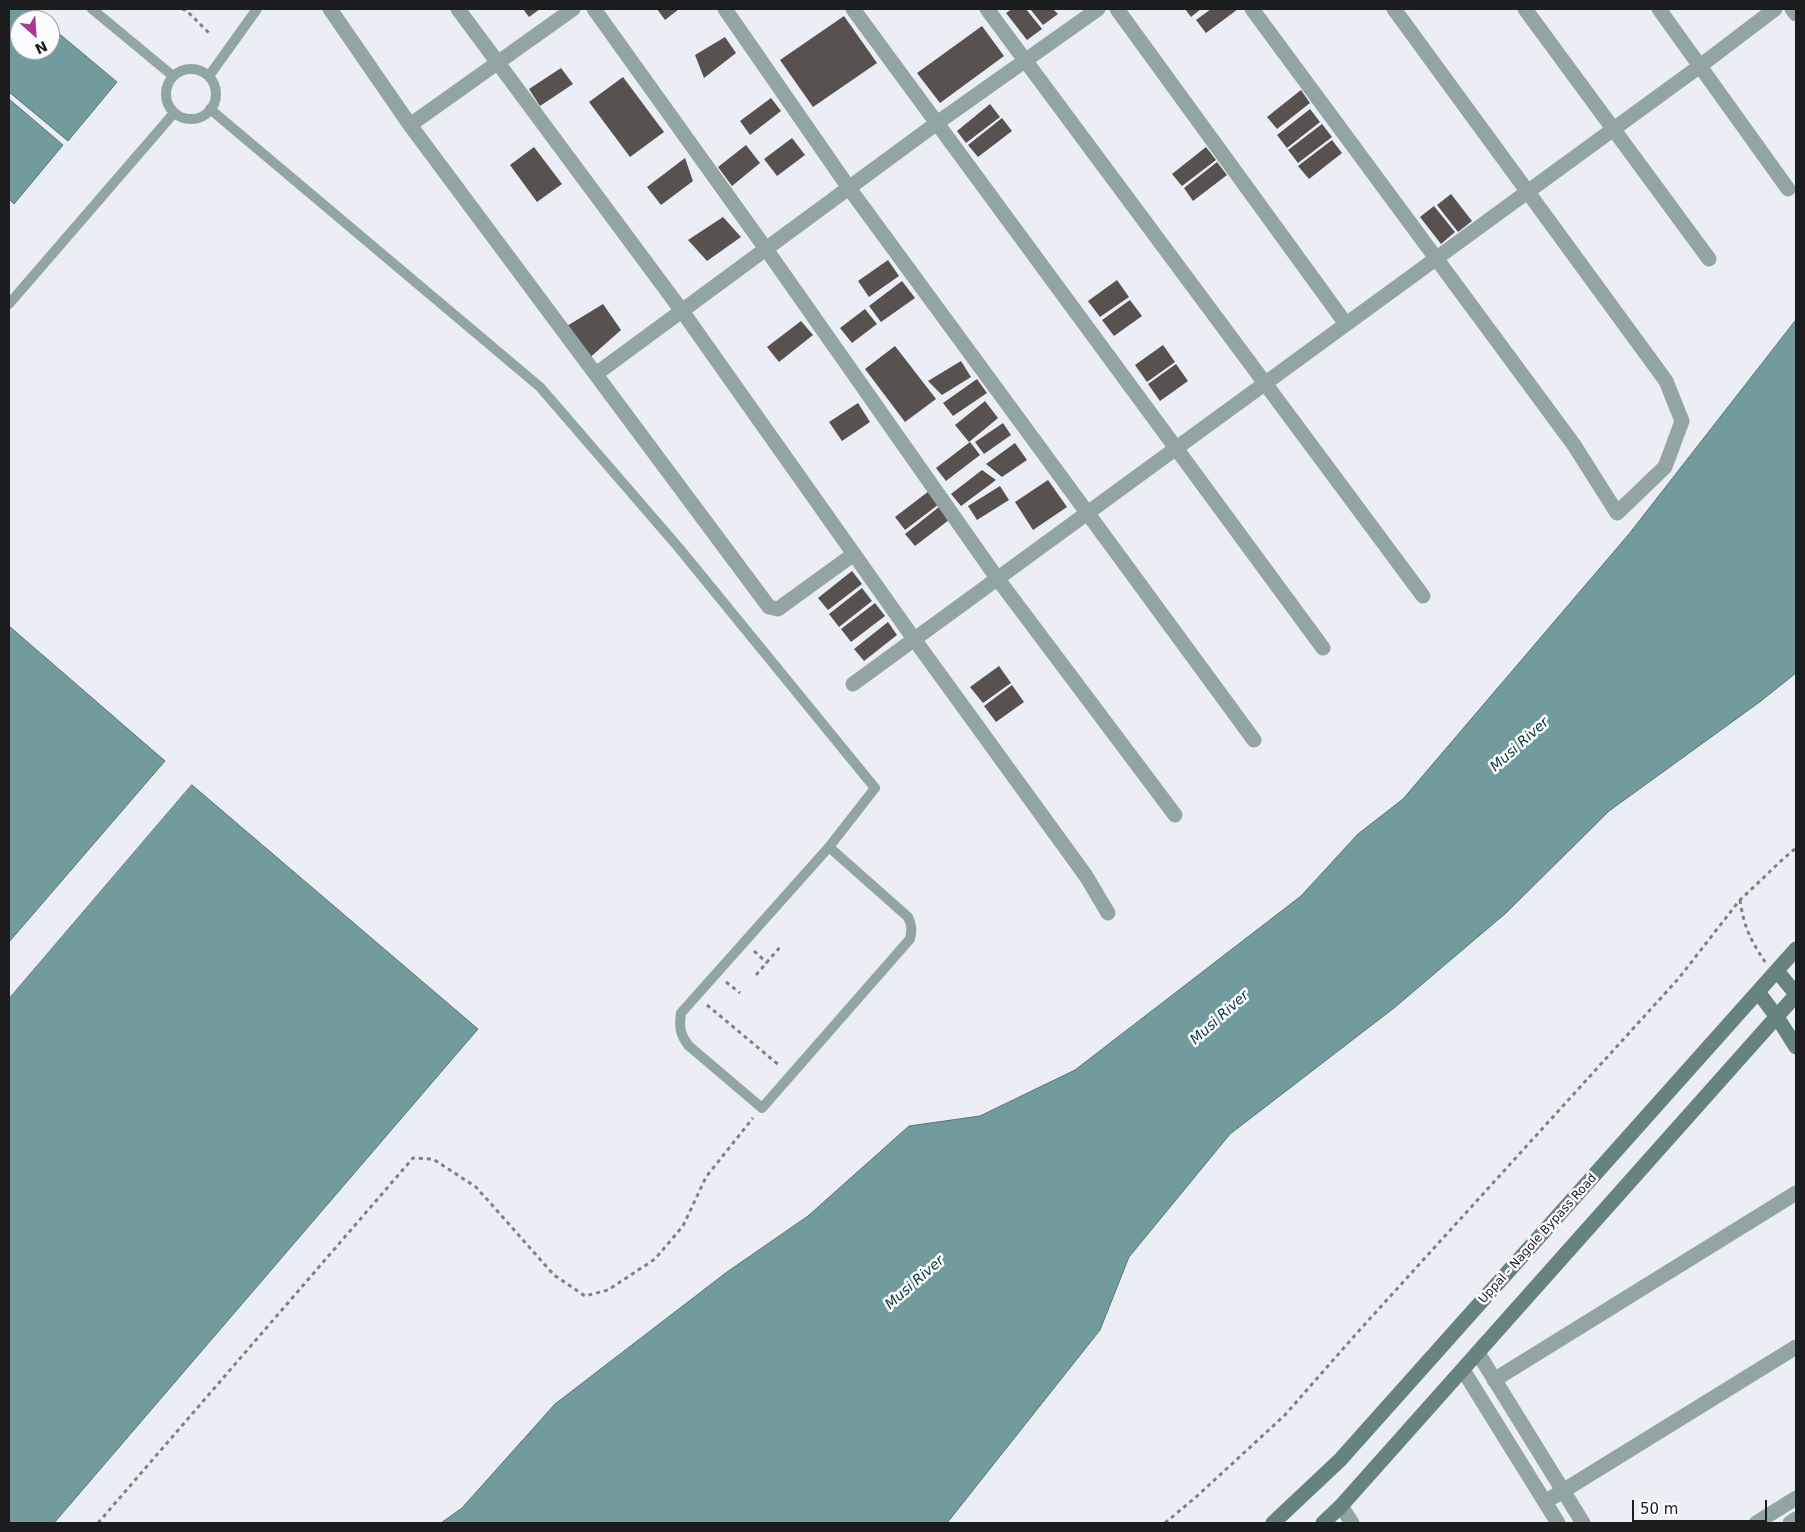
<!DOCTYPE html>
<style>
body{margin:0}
#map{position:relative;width:1805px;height:1532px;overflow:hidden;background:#ebeff5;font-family:"DejaVu Sans",sans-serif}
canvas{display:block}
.frame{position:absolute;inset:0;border:10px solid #1b1c1e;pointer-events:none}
.north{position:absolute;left:10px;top:10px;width:50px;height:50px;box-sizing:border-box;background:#fbfcfe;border:1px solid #a1a2a4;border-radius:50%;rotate:154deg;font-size:14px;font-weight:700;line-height:20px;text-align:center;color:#1b1c1e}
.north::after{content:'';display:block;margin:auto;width:18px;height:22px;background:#aa3892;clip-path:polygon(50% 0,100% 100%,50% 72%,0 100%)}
.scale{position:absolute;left:1632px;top:1500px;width:135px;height:22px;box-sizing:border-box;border:2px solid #1b1c1e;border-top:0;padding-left:6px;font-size:15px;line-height:18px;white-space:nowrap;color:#1b1c1e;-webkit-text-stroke:4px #fbfcfe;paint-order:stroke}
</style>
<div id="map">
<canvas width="1805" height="1532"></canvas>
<div class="frame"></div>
<div class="north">N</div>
<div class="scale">50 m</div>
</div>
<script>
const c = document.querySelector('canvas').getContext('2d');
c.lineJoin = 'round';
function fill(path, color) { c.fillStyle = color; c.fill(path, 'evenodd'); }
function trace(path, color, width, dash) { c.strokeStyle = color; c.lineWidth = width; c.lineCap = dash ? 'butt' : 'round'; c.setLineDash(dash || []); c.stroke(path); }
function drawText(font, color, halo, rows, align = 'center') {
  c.font = font + ' "DejaVu Sans",sans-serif'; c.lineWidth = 5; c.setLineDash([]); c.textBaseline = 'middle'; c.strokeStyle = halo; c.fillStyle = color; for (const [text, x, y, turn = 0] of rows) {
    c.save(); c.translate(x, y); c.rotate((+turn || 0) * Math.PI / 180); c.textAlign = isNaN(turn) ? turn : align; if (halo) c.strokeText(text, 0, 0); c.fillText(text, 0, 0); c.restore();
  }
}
const water = new Path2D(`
 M9,9H29L43,20H20V50H50V26L117,82L68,141L9,92Z
 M9,99L63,145L14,204L9,199Z
 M1796,320V673L1761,701L1609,811L1506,913L1394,1008L1230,1134L1129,1257L1100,1330L947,1523H441L462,1508L555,1404L727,1272L808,1216L909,1126L980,1116L1075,1070L1301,896L1358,834L1403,799L1629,534Z
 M9,626L165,761L9,942Z
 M192,785L478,1029L54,1523H9V999Z`);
fill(water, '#719b9c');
trace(water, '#577576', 1);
fill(new Path2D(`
 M523,9H540L529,17Z
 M657,9H679L665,20Z
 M1012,9H1026L1042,29L1027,40L1006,13Z
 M1030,9H1053L1058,14L1043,25Z
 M1185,9H1201L1191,17Z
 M1211,9H1238L1206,33L1196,20Z
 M844,16L877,63L813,107L780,60Z
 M982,26L1004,56L940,103L917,73Z
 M725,37L736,53L704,78L695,55Z
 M561,68L573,84L540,106L529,89Z
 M623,77L664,132L630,157L589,102Z
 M1301,90L1310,103L1277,129L1267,117Z
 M771,98L781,111L750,135L740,121Z
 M990,104L1000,117L966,143L957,131Z
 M1310,109L1320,122L1287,148L1277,135Z
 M1002,118L1012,131L978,157L968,145Z
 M1322,124L1332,137L1298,163L1288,150Z
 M792,138L805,155L777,176L764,159Z
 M1332,140L1342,153L1309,179L1298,166Z
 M746,145L760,163L732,186L718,167Z
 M534,147L562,184L537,202L510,165Z
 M1206,147L1216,160L1182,186L1172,174Z
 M685,158L693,181L661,205L647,187Z
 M1217,162L1227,175L1193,201L1184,188Z
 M1451,194L1472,221L1458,232L1437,205Z
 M1434,206L1455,232L1441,244L1420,217Z
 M723,217L741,237L707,261L688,240Z
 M888,260L899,276L869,297L858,281Z
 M1117,280L1129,297L1100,317L1088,301Z
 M902,281L915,298L881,322L869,306Z
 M1130,300L1142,316L1114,336L1102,320Z
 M603,304L621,330L586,361L562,329Z
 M865,309L877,324L852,343L840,328Z
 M801,321L813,335L779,362L767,347Z
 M1163,345L1175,362L1147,382L1135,365Z
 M895,346L936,399L905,422L865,369Z
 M961,361L971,377L942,395L928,381Z
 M1176,364L1188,381L1160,401L1148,384Z
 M977,379L987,393L953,416L943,403Z
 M985,401L998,418L969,442L955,425Z
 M858,403L870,422L842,441L829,422Z
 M1003,423L1011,435L984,454L975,442Z
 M970,442L980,455L946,481L936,468Z
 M1015,443L1027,460L1002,477L986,464Z
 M982,470L996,480L961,506L951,494Z
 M1048,480L1067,507L1033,530L1015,502Z
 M1000,486L1009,500L977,520L968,506Z
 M929,491L939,504L905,530L895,517Z
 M939,507L949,520L915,546L905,534Z
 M852,571L862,584L828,610L818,598Z
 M862,588L872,601L839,627L829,614Z
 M875,603L885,616L851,642L841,629Z
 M888,622L897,635L864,661L854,649Z
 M999,666L1011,683L983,703L970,687Z
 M1012,685L1024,702L996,722L984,706Z`), '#57514f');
trace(new Path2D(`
 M182,9L186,10L209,33
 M1740,900C1744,927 1750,939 1765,962
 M754,951L767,963
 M756,975L780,947
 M726,982L740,993
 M707,1005L780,1066
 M98,1523L413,1158L433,1159L476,1187L554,1275L585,1296L608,1290L655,1259L683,1226L706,1177L753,1118
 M1165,1523L1196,1497L1285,1415L1356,1334L1679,978L1739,901L1783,859L1796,848`), '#7e8084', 3, [4, 4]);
trace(new Path2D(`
 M92,9L173,76
 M166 94a25 25 0 1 1 50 0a25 25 0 1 1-50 0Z
 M209,76L257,9
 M210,109L540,387L679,548L875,788L829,847L681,1013C679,1027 680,1035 689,1046L762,1108L910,939C912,930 912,925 908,917L829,847
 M9,304L174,113`), '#93a5a3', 10);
trace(new Path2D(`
 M330,9L410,125L769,607L778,609L854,554
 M458,9L682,311L914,639L1086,876L1108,913
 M594,9L766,249L997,578L1175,815
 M725,9L849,188L1254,740
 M853,9L1323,648
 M987,9L1423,596
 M1117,9L1346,324
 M1252,9L1574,445L1617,513L1665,467L1682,421L1666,381L1394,9
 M1525,9L1709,259
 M1659,9L1788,189
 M1792,9L1796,14
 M410,125L573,9
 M596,374L937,123L1098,9
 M853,684L1700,66L1775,9
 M1478,1353L1583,1523
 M1463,1370L1558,1523
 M1494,1380L1796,1193
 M1545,1502L1796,1347
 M1341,1506L1352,1523
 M1756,1523L1796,1498
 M1790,1523L1796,1519`), '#93a5a3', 15);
trace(new Path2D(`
 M1777,971L1796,994
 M1758,992L1777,1017L1796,1047
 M1273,1523L1340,1460L1796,949
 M1323,1523L1341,1506L1796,995`), '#67827f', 15);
drawText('12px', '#1b1c1e', '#fbfcfe', [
 ["Uppal - Nagole Bypass Road",1538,1239,-48]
]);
drawText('italic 14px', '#0c3738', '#fbfcfe', [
 ["Musi River",1520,745,-42],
 ["Musi River",1220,1018,-42],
 ["Musi River",915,1283,-41]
]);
</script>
